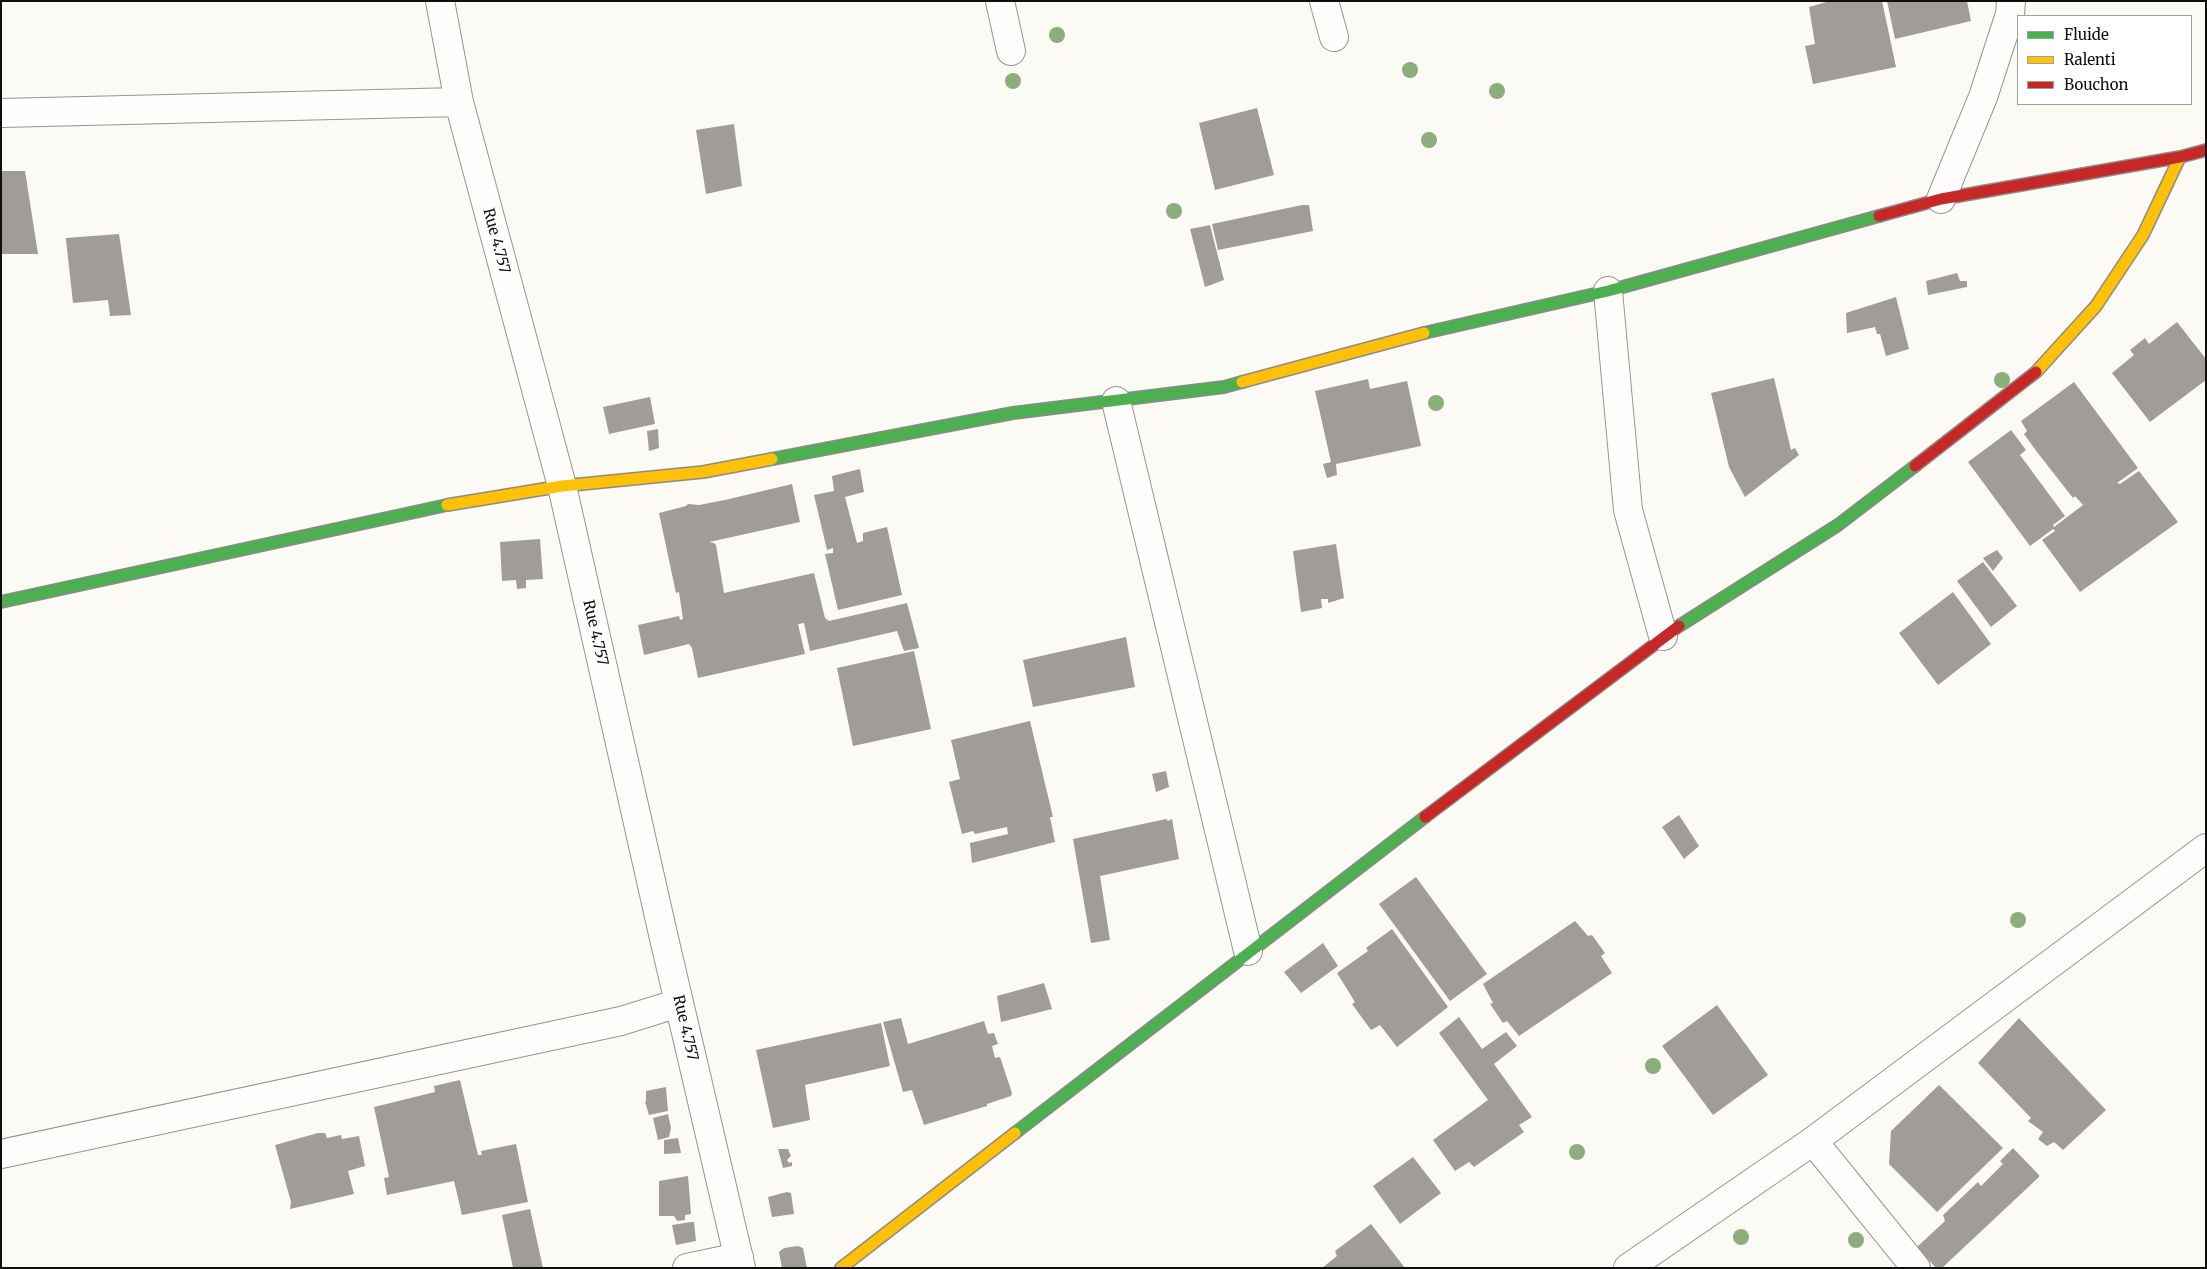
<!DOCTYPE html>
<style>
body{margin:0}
#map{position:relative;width:2207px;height:1269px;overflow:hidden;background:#fcfaf4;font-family:Merriweather,serif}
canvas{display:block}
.frame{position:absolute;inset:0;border:2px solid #0f0f0f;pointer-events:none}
.legend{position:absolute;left:2017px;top:15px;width:175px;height:90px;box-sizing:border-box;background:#fff;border:1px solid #9f9f9f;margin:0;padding:6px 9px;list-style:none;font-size:15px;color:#0f0f0f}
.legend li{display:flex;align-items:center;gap:10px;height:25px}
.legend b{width:25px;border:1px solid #9f9f9f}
</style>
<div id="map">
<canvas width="2207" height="1269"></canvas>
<div class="frame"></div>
<ul class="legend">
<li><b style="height:6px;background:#4caf50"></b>Fluide</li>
<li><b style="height:6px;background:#ffc107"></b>Ralenti</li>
<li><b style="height:6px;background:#c62828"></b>Bouchon</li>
</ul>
</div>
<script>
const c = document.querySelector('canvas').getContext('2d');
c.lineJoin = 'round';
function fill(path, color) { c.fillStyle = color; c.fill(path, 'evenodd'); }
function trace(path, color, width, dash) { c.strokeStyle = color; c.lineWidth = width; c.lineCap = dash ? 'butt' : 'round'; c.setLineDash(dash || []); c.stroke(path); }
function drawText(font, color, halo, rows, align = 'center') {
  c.font = font + ' Merriweather,serif'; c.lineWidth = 5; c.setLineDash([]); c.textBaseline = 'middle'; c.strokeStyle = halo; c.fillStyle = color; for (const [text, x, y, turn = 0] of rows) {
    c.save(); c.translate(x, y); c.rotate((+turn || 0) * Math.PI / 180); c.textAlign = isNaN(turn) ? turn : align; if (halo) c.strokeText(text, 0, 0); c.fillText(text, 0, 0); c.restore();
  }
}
fill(new Path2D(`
 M1830,1H1882L1896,67L1813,84L1805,46L1815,44L1809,7Z
 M1887,1H1967L1971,21L1895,39Z
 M1257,108L1274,175L1215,190L1199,123Z
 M734,124L742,186L706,194L696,130Z
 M1,171H25L38,254H1Z
 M1302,205H1309L1313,231L1218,250L1212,224Z
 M1210,225L1224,280L1205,287L1190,229Z
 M119,234L131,315L110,316L108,300L73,303L66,240V238Z
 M1957,273L1960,281H1967V287L1928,295L1926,281Z
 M1896,297L1909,349L1886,356L1880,334H1877L1875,327L1847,333L1846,313Z
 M2177,322L2206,359V380L2150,422L2112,373L2134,355L2130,350L2145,338L2149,344Z
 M1774,378L1791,450L1795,448L1799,455L1745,497L1729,467L1711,393Z
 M1368,379L1370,389L1407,381L1421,446L1336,464L1337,475L1327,478L1323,464L1331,462L1315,391Z
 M2074,382L2138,468L2117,483L2120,484L2139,471L2178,522L2080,592L2042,540L2055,531L2053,529L2030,546L1968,462L2011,430L2026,450L2020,455L2065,516L2053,525L2054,527L2083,505L2075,496L2073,498L2037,452L2024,434L2027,431L2021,421Z
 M650,397L655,424L609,434L603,407Z
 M658,429L659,448L649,451L647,431Z
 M860,469L864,492L845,497L857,543L863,541V533L887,527L902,595L838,610L825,554L833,553V548L827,550L814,495L834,491L832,476Z
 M792,484L800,522L709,542L714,543L716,545L724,593L814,573L825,618L829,621L907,603L919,648L904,651L897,631L810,651L804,623L798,624L805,654L698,678L692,648L689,644L644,655L638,625L679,616L680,620L683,619L679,592L676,593L659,513L686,506L688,504L699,505L725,500Z
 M540,539L543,579L526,580V588L517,589L516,580L502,581L500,542Z
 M1336,544L1344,598L1328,603V599H1321L1322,608L1301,612L1293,551Z
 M1997,550L2003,558L1993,571L1983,558Z
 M1983,562L2017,606L1991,627L1957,581Z
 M1953,592L1991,644L1938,685L1899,633Z
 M1126,637L1135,687L1033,707L1023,660Z
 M914,651L931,729L853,746L837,668Z
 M1030,721L1053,817H1050L1055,842L972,863L970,843L1008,834L1007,827L975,834L973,831L962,834L949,782L960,779L951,740Z
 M1166,771L1169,787L1156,792L1152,774Z
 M1679,815L1699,846L1684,859L1662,827Z
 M1166,819L1168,821L1172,819L1179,859L1100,876L1110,940L1091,943L1073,839Z
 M1416,877L1487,974L1450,1001L1379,904Z
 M1575,921L1588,936L1592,935L1605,953L1601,956L1612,973L1519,1036L1507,1021L1503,1023L1490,1004L1493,1003L1483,984Z
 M1392,929L1448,1007L1397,1047L1380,1025L1371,1030L1352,1004L1355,1002L1337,973L1368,951L1366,948Z
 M1323,943L1338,966L1301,993L1284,972Z
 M1044,983L1052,1009L1001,1022L997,996Z
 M1717,1005L1768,1075L1713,1115L1662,1046Z
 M1459,1017L1482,1049L1506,1032L1517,1046L1494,1064L1532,1117L1519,1125L1524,1132L1474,1167L1469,1162L1455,1171L1433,1140L1488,1100L1439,1033Z
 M901,1018L908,1044L984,1021L988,1034L994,1033L998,1044L992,1046L995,1058L1000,1057L1012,1093L1011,1096L987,1104V1106L924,1125L912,1090L903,1092L883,1022Z
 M2019,1018L2106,1110L2063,1150L2054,1142L2047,1146L2038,1139L2043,1132L2028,1121L2031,1118L1978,1063Z
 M881,1023L890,1066L805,1085L810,1120L773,1128L756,1050Z
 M460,1080L478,1155H482L481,1151L516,1144L528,1202L462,1215L454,1181L387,1195L384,1178L389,1177L374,1107L435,1092L434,1086Z
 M1939,1085L2003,1148L1937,1212L1889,1164L1891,1131Z
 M666,1087L668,1111L649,1115L645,1102L646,1101V1091Z
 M668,1114L671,1128L669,1137L658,1140L653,1118Z
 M318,1133H325L327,1138L341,1135L342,1139L359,1136L365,1166L348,1171L354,1194L290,1209L291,1202L275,1145Z
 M678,1138L681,1153L664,1154V1140Z
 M2013,1148L2039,1175V1177L1942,1268H1936L1917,1247L1945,1221L1943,1215L1978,1182L1981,1186L2003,1164L2000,1161Z
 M778,1149H788L791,1156L787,1160L789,1163L792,1162V1166L783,1168Z
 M1413,1157L1441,1193L1400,1224L1373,1186Z
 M688,1176L691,1214L685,1215V1220L677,1221L674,1216H659V1181Z
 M787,1192L791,1193L794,1214L772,1217L768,1197Z
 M530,1209L543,1268H513L502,1215Z
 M691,1222H694L696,1241L676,1245L672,1225Z
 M1371,1224L1405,1268H1322L1337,1256L1335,1251Z
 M798,1246L803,1248L807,1268H782L779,1252L784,1248Z`), '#a09d99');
const street = new Path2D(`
 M440,1L459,102L562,486L663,934L741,1268
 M1000,1L1011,51
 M1324,1L1334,37
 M1,113L459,102
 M1941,199L1983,97L2010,14L2011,1
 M1608,291L1628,510L1663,636
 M1116,401L1248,951
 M1813,1141L1916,1268
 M1,1154L621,1021L679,1003
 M687,1268L739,1257
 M1628,1268L1813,1141L2206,848`);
const fast = new Path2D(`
 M1424,333L1608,291L1879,216
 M772,459L1013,413L1224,387L1242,382
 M1,602L447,505
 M1679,626L1838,525L1915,466
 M1015,1133L1425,817`);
const slow = new Path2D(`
 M2036,372L2096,306L2143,235L2180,157
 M1242,382L1424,333
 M447,505L562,486L703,472L772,459
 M841,1268L1015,1133`);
const jam = new Path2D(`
 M1879,216L1941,199L2180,157L2206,150
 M1915,466L2036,372
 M1425,817L1679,626`);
trace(street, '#969592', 30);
trace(fast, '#8c8b89', 14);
trace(slow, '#8c8b89', 14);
trace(jam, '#8c8b89', 14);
trace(street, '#fffefd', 28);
trace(fast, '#4caf50', 11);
trace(slow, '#ffc107', 11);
trace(jam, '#c62828', 11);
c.fillStyle = '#8cad7c';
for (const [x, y] of [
 [1057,35],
 [1410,70],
 [1013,81],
 [1497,91],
 [1429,140],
 [1174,211],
 [2002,380],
 [1436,403],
 [2018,920],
 [1653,1066],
 [1577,1152],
 [1741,1237],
 [1856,1240]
]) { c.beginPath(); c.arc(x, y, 8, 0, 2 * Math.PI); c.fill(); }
drawText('15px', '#0f0f0f', '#fff', [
 ["Rue 4.757",496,241,75],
 ["Rue 4.757",595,633,77],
 ["Rue 4.757",685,1028,77]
]);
</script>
